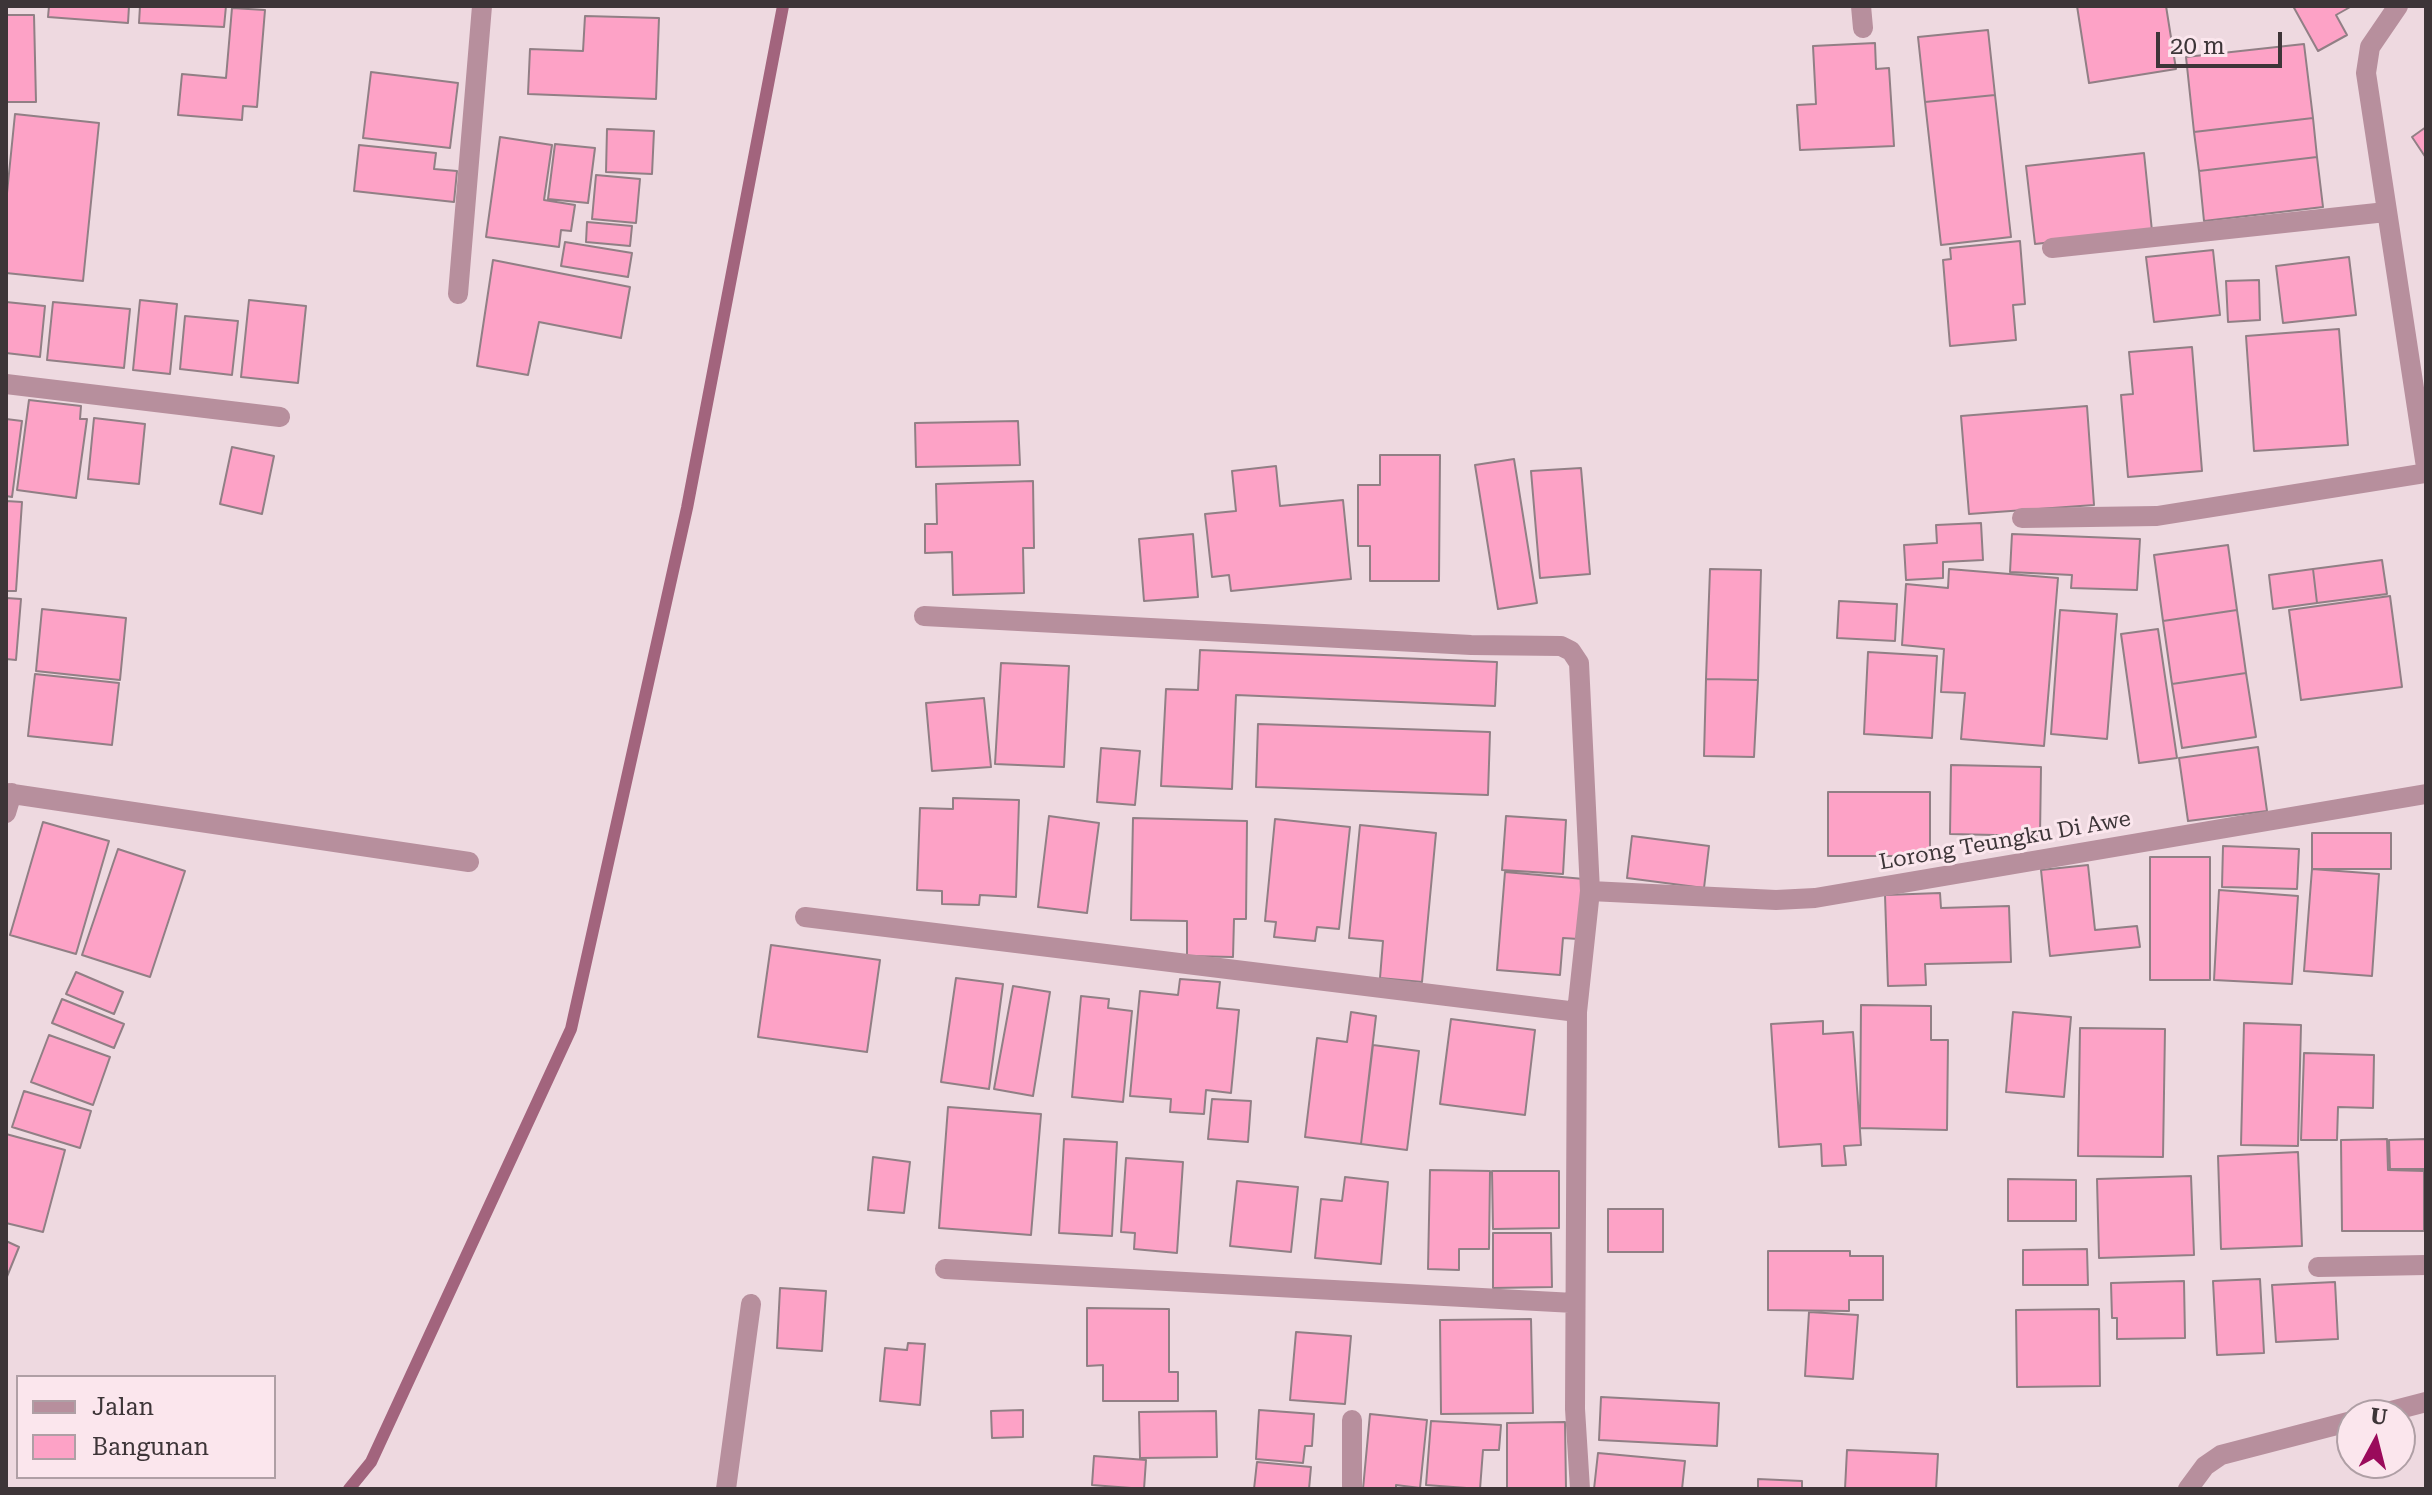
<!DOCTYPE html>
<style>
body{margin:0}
#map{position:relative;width:2432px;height:1495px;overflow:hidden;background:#eed9e0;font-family:"Roboto Serif",serif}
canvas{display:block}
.frame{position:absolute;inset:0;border:8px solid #3d3538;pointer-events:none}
.legend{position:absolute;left:16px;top:1375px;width:260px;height:104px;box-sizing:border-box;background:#fbe6ed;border:2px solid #af9fa5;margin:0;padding:10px 14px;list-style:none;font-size:24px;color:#3d3538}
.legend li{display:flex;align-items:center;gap:16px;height:40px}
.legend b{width:40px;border:2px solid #af9fa5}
.north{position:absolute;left:2336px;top:1399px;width:80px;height:80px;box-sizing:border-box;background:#fbe6ed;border:2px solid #af9fa5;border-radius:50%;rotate:7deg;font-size:22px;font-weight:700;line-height:32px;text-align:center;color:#3d3538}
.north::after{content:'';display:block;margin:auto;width:28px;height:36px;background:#9a0a5b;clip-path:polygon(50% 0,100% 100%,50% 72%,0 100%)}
.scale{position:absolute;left:2156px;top:32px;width:126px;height:36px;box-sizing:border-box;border:4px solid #3d3538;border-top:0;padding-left:10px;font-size:24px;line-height:28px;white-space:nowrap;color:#3d3538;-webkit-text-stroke:6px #fbe6ed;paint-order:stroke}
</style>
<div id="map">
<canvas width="2432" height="1495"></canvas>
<div class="frame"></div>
<ul class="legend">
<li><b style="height:10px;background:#b78f9d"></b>Jalan</li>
<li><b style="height:22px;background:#fda2c6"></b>Bangunan</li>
</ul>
<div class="north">U</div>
<div class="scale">20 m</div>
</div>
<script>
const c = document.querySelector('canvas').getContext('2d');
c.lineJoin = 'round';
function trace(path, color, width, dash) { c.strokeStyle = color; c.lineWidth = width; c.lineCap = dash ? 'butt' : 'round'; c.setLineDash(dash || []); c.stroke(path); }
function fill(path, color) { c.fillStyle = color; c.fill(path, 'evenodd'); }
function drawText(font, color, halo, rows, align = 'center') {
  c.font = font + ' "Roboto Serif",serif'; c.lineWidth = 6; c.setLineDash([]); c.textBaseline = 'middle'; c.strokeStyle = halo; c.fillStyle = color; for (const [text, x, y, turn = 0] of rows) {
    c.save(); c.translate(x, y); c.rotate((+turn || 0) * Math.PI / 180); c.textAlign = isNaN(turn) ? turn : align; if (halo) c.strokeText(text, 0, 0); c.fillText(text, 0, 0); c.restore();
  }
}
trace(new Path2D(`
 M349,1489L371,1462L571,1029L687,508L783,6`), '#a2647d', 12);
const building = new Path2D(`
 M49,6H129L128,23L48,17Z
 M140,6H226L224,27L139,23Z
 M2077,6H2166L2176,69L2089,83Z
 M2293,6H2352L2336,15L2347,35L2318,51Z
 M232,8L265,10L257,107L243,106L242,120L178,115L182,74L226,78Z
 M6,15H34L36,102H6Z
 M585,16L659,18L656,99L528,94L530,49L583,51Z
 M1988,30L1995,95L1925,102L1918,37Z
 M1875,43L1876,69L1889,68L1894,146L1800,150L1797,105L1816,104L1813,46Z
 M2304,44L2313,118L2194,132L2186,57Z
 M371,72L458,83L450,148L363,138Z
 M1995,95L2011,237L1941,245L1925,102Z
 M15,114L99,123L83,281L6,273V203Z
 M2313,118L2317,157L2199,171L2194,132Z
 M2426,127V158L2412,137Z
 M607,129L654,131L652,174L606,172Z
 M500,137L552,145L544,200L575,205L571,231L561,230L559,247L486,237Z
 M555,144L595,148L588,203L548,199Z
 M359,145L436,153L434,169L457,171L454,202L354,191Z
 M2144,153L2152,231L2035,244L2026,166Z
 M2317,157L2323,207L2204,221L2199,171Z
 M596,175L640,179L636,223L592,219Z
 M587,222L632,226L630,246L586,242Z
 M2020,241L2025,304L2013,305L2016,340L1950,346L1943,260L1951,259L1950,248Z
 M565,242L632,253L628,277L561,266Z
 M2213,250L2220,315L2154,322L2146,257Z
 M2349,257L2356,315L2283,323L2276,266Z
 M493,260L630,287L621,338L539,322L528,375L477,366Z
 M2259,280L2260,320L2228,322L2226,281Z
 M140,300L177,304L170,374L133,370Z
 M249,300L306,306L298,383L241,377Z
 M6,302L45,306L40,357L6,353Z
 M53,302L130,309L124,368L47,360Z
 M185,316L238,321L232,375L180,369Z
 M2339,329L2348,445L2254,451L2246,336Z
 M2192,347L2202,471L2128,477L2121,395L2133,394L2129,352Z
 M29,400L81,406L80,419H87L76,498L17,490Z
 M2087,406L2094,505L1969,514L1961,416Z
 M94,418L145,424L139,484L88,479Z
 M6,419L22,421L12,497L6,496Z
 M1018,421L1020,465L916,467L915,423Z
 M232,447L274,456L262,514L220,504Z
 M1380,455H1440L1439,581H1370V546H1358V485H1380Z
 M1514,459L1537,603L1498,609L1475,465Z
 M1276,466L1280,506L1343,500L1351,579L1231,591L1229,575L1212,577L1205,514L1236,511L1232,471Z
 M1581,468L1590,574L1540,578L1531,471Z
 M1033,481L1034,548H1023L1024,593L953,595L952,552L925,553V524H937L936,484Z
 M6,501L22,502L16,591H6Z
 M1981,523L1983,560L1943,562V578L1906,580L1904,545L1937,543L1936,525Z
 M1193,534L1198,597L1144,601L1139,539Z
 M2012,534L2140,539L2137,590L2071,588L2072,575L2010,572Z
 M2228,545L2237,610L2163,621L2154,555Z
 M2382,560L2387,594L2317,603L2313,569Z
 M1710,569L1761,570L1758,680L1706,679Z
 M1949,569L2058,578L2044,746L1961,739L1965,693L1941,692L1944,649L1902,645L1906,584L1948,588Z
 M2313,569L2317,603L2273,609L2269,575Z
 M2390,596L2402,687L2301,700L2289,610Z
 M6,598L21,599L16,660L6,659Z
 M1839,601L1897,604L1895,641L1837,638Z
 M42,609L126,618L120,680L36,671Z
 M2060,610L2117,614L2107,739L2051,734Z
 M2237,610L2246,673L2172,684L2163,621Z
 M2158,629L2177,758L2139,763L2121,634Z
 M1200,650L1497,662L1495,706L1236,695L1232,789L1161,786L1166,689L1198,690Z
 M1868,652L1937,656L1932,738L1864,734Z
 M1001,663L1069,666L1064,767L995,764Z
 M2246,673L2256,737L2182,748L2172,684Z
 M35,674L119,683L112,745L28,736Z
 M1706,679L1758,680L1754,757L1704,756Z
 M984,698L991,767L932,771L926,703Z
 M1258,724L1490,732L1488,795L1256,787Z
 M2258,747L2267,811L2188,821L2179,758Z
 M1101,748L1140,751L1135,805L1097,802Z
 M1951,765L2041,767L2040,836L1950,834Z
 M1828,792H1930V856H1828Z
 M953,798L1019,800L1016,897L980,895L979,905L942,904V891L917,890L920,808L953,809Z
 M1049,816L1099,823L1087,913L1038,907Z
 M1506,816L1566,820L1563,874L1502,870Z
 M1133,818L1247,821L1246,919H1234L1233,957L1187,956V921L1131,920Z
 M1275,819L1350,827L1339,929L1317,927L1315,941L1274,937L1276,922L1265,921Z
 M43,822L109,841L76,954L10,935Z
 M1360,825L1436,833L1422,982L1380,978L1383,941L1349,938Z
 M2312,833H2391V869H2312Z
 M1632,836L1709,846L1704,888L1627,878Z
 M2223,846L2299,849L2297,889L2222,887Z
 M118,849L185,871L150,977L82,955Z
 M2150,857H2210V980H2150Z
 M2088,865L2095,930L2137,926L2140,947L2050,956L2041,870Z
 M2312,869L2379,874L2372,976L2304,971Z
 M1505,872L1584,879L1578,939L1563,938L1560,975L1497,970Z
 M2219,890L2298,896L2292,984L2214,980Z
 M1940,893L1941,908L2009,906L2011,962L1925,964L1926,985L1888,986L1885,895Z
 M771,945L880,960L867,1052L758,1037Z
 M76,972L123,992L114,1014L66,994Z
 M956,978L1003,984L989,1089L941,1082Z
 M1180,979L1220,982L1217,1008L1239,1010L1231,1093L1206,1090L1204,1114L1170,1112L1171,1099L1130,1096L1140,991L1178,995Z
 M1013,986L1050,992L1033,1096L994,1089Z
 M1081,996L1109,999L1108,1008L1132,1011L1123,1102L1072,1097Z
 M62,999L124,1024L114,1048L52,1023Z
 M1861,1005L1931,1006V1040H1948L1947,1130L1860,1128Z
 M1351,1012L1376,1016L1361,1144L1305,1137L1317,1038L1347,1042Z
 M2013,1012L2071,1017L2064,1097L2006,1092Z
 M1451,1019L1535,1030L1525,1115L1440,1104Z
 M1823,1021V1034L1853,1032L1861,1145L1844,1146L1846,1165L1822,1166L1821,1144L1779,1147L1771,1024Z
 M2244,1023L2301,1025L2298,1146L2241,1145Z
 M2080,1028L2165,1029L2163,1157L2078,1156Z
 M49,1035L110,1057L93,1105L31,1082Z
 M1373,1045L1419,1051L1407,1150L1361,1144Z
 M2304,1053L2374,1055L2373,1108L2338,1107L2337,1140H2301Z
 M24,1091L91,1111L80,1148L12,1127Z
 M1212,1099L1251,1101L1248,1142L1208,1139Z
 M948,1107L1041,1114L1031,1235L939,1228Z
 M6,1134L65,1150L43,1232L6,1223Z
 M1064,1139L1117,1142L1112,1236L1059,1233Z
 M2387,1139L2388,1170L2424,1171V1231H2342L2341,1140Z
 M2426,1139V1222L2425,1169H2390L2389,1140Z
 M2298,1152L2302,1246L2221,1249L2218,1156Z
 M873,1157L910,1162L904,1213L868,1210Z
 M1126,1158L1183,1162L1177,1253L1134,1249L1135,1233L1121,1232Z
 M1430,1170L1490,1171L1489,1249H1459V1270L1428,1269Z
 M1492,1171H1559V1228L1493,1229Z
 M2191,1176L2194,1255L2099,1258L2097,1179Z
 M1345,1177L1388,1182L1381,1264L1315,1258L1321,1199L1342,1201Z
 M2008,1179L2076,1180V1221H2008Z
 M1237,1181L1298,1187L1291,1252L1230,1246Z
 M1608,1209H1663V1252H1608Z
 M1493,1233H1551L1552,1287L1493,1288Z
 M6,1241L19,1247L6,1279Z
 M2087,1249L2088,1285H2023V1250Z
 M1768,1251H1850V1256H1883V1300H1849V1311L1768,1310Z
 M2260,1279L2264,1353L2217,1355L2213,1281Z
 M2184,1281L2185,1338L2117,1339V1318H2112L2111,1283Z
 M2335,1282L2338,1339L2276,1342L2272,1285Z
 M780,1288L826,1291L822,1351L777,1348Z
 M1087,1308L1169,1309V1372H1178V1401H1103V1365L1087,1366Z
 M2099,1309L2100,1386L2017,1387L2016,1310Z
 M1809,1312L1858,1315L1853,1379L1805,1376Z
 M1531,1319L1533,1413L1441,1414L1440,1320Z
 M1296,1332L1351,1336L1345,1404L1290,1400Z
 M908,1343L925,1344L920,1405L880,1401L885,1348L907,1350Z
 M1601,1397L1719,1403L1717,1446L1599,1440Z
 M1023,1410V1437L992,1438L991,1411Z
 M1259,1410L1314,1414L1312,1446H1305L1303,1463L1256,1459Z
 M1216,1411L1217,1457L1140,1458L1139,1412Z
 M1370,1414L1427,1420L1420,1488L1396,1485V1489H1363Z
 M1431,1421L1501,1425L1499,1450H1483L1480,1489L1426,1485Z
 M1565,1422L1566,1489H1507V1423Z
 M1847,1450L1938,1454L1936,1489H1845Z
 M1598,1453L1685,1461L1682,1489H1594Z
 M1094,1456L1146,1460L1144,1489L1092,1485Z
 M1257,1462L1311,1467L1309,1489H1254Z
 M1758,1479L1802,1481V1489H1758Z`);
fill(building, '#fda2c6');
trace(building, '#917f85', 2);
trace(new Path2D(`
 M1861,6L1863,28
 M2398,6L2370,47L2366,73L2426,467
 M2052,248L2386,212
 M458,294L482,6
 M6,384L280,417
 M2022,518L2157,516L2426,473
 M924,616L1471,645L1561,646L1571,651L1579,663L1590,891L1577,1012L1575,1409L1580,1489
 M6,793L469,862
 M6,813L12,793
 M1590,891L1776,900L1815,898L2426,794
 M805,917L1577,1012
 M2318,1267L2426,1265
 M945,1269L1574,1303
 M2376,1415L2426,1402
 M726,1489L751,1304
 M1352,1489V1420
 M2188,1489L2205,1466L2221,1455L2352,1421`), '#b78f9d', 20);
drawText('22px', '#3d3538', '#fbe6ed', [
 ["Lorong Teungku Di Awe",2005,841,-10]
]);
</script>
